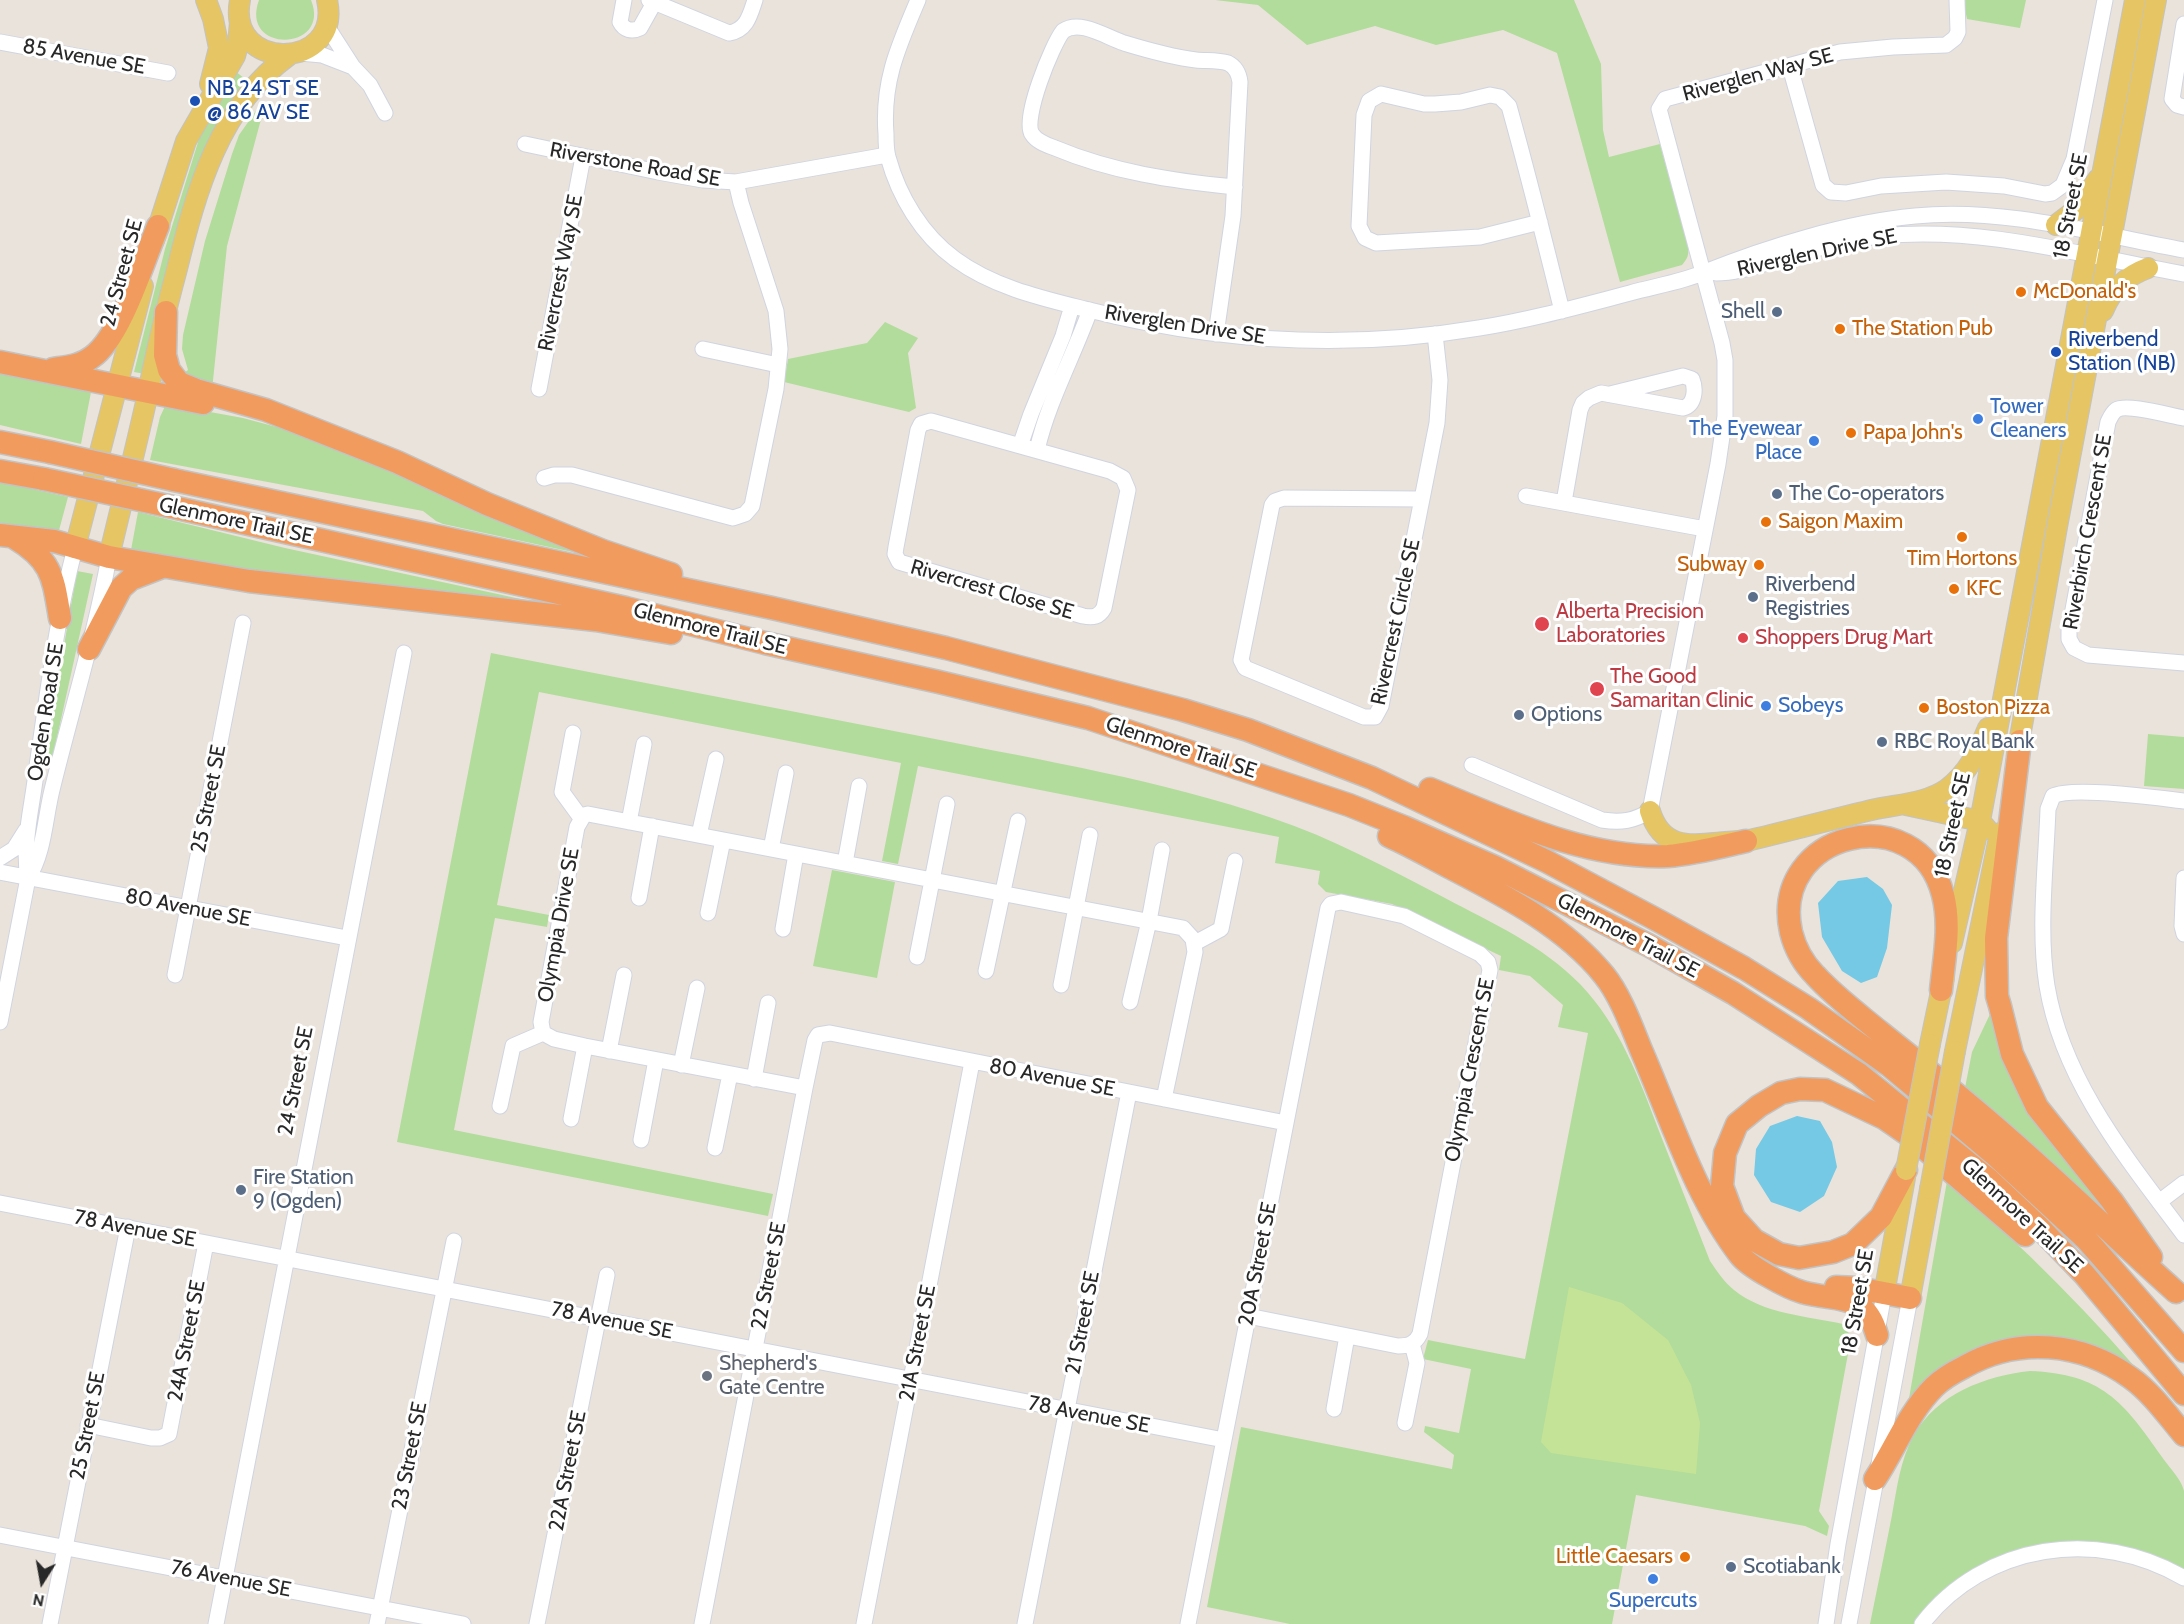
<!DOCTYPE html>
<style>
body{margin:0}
#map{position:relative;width:2184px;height:1624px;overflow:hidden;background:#eae3db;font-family:Cabin,sans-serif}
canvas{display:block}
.north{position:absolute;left:12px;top:1552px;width:60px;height:60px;-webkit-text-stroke:4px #fff;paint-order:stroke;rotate:191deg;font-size:16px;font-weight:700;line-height:24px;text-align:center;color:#282828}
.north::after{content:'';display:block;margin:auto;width:21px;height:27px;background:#282828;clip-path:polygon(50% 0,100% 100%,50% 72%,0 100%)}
</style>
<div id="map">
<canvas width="2184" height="1624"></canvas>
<div class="north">N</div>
</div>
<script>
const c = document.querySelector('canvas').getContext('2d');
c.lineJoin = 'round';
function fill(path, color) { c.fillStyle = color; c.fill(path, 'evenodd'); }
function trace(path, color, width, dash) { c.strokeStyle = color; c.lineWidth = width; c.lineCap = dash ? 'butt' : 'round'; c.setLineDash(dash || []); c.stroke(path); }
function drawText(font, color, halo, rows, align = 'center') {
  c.font = font + ' Cabin,sans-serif'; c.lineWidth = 6; c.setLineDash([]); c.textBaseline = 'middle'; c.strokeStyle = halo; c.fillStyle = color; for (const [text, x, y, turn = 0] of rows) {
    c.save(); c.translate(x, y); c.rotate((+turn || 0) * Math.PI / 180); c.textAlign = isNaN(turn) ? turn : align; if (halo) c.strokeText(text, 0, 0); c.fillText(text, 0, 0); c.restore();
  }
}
fill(new Path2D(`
 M259,0H311C332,52 239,54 259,0Z
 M1215,0H1574L1601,64L1603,130L1609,157L1660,144L1688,246C1689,255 1688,258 1682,265L1620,282L1557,53L1503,30L1436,45L1375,26L1307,45L1258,5Z
 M1963,0H2026L2020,28L1967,19Z
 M235,71L249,82L239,94L145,374L134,372L165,249L199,139L211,110Z
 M263,101L268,103V107L260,123L227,246L212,390L184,373L188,370L182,349L183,335L205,241L232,154L239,135Z
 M885,322L918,338L908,353L916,408L909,412L784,382L788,359L867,343Z
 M0,371L92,387L81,444L0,425Z
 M166,404L243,418L340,444L600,558L443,524L436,521L423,511L150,460L160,417Z
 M0,482L68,497L58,534L0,525Z
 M138,512L285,548L553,606L314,583L131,550Z
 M77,571L93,574L51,765L46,764L63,651Z
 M491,653C637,681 784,710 930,738C1045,761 1161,780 1272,818C1332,838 1389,869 1445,898C1492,923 1542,945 1580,984C1620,1026 1639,1078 1659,1131C1676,1174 1693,1218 1710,1261C1717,1271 1724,1282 1734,1290C1763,1314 1807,1316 1843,1324L1848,1330L1850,1343L1819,1511L1829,1526L1827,1536L1805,1526L1636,1495L1612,1624H1290L1207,1607L1241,1427L1452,1469L1454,1455L1424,1432L1425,1426L1459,1433L1471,1369L1423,1359L1428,1340L1525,1359L1588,1033L1558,1027L1563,1005L1530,976L1499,970L1501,956L1392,904L1326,892L1318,884L1320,871L1275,863L1279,837L918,766L898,864L882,861L901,763L539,692L497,905L549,915L547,927L495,918L454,1130L773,1194L768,1216L397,1142Z
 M2148,734L2184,737V789L2144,786Z
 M832,870L895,882L877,978L813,966Z
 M1991,1012L2115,1221L1964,1093L1972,1052Z
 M1947,1181C2024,1247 2094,1317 2158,1394L2033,1339L1908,1404Z
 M2030,1371C2102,1374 2123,1401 2162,1457C2168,1466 2182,1480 2184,1491C2184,1514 2184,1546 2184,1570L2044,1546L1920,1616L1914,1624H1870C1877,1588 1885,1552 1892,1515C1897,1488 1900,1460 1914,1435C1937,1394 1985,1376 2030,1371Z`), '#b2dc9b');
fill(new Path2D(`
 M1569,1287L1622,1303L1668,1340L1691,1385L1700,1423L1696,1474L1551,1453L1541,1442Z`), '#c4e397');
fill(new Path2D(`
 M1867,877L1883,889L1892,905L1887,948L1877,977L1861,983L1842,971L1822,937L1818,903L1838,881Z
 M1797,1116L1820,1121L1832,1142L1837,1167L1824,1196L1800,1212L1771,1202L1754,1175L1756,1149L1770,1126Z`), '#75c9e4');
const minor = new Path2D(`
 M624,0L620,22C624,30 632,32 640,28L654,3
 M649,0L729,33C747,30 750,15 755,0
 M918,0C898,47 882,82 886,134C886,142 886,150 888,157C899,197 922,235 955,259C993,287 1041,298 1085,309C1214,342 1348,350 1479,328C1530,320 1580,306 1630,293C1655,286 1682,282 1705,272C1767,247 1848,222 1915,216C2005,207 2096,234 2184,250
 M2184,24L2172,99L2177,105L2184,107
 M326,25L353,67L370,85L385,113
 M0,42L168,73
 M300,53L322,55L353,67
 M1790,67L1823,185L1831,192L1846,193L1881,186L1946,182L2004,186L2045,194L2052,193L2063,185L2074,159L2105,0
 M525,144L658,172L703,180L736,182L887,155
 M1540,222L1480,237L1376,243L1365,238L1359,226L1364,115L1369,101L1381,94L1424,104H1435L1461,102L1490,95L1500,97L1509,106C1528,174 1545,242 1562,311
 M1716,273C1735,273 1753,267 1770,262C1806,252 1844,240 1881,236C1984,226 2084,256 2184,274
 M1216,334L1233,216L1240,82C1239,74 1236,67 1228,63C1218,60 1206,61 1196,60C1171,57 1147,50 1124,43C1106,37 1080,19 1063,31C1052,45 1022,119 1032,134C1037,142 1047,145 1055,148C1112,172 1173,181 1235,187
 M703,349L778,365
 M539,389L583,157
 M2184,418C2171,416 2126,403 2116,410C2112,413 2110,418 2108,422L2069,631V639L2074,648L2088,655L2184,663
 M931,421L1110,471L1123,478L1128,490L1104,608C1099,617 1093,618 1083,616L899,562L895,554L896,547L918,430L921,424Z
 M1020,446L1031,414L1063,336L1072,306
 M1037,450C1048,402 1073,357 1090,310
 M544,478L554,475H572L733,518L745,514L752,506L776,389L780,349L776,311L741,203L736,182
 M1526,496L1705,529
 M1421,499L1284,498L1275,501L1272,505L1241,660L1245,668L1364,717H1375L1381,706L1437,423L1440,380L1435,334
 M1564,502L1580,410L1583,403L1589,398L1601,393L1683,408C1695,405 1696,389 1692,379L1683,376L1610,394
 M573,733L562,792L581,818
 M1472,765L1602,820C1621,823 1634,821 1650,811L1718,464L1725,416V360L1722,343L1659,109L1665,99L1840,52L1893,47L1946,45L1955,38L1958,32L1957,0
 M2184,801C2158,798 2072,786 2053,796L2048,809C2046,866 2038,930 2047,986C2063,1082 2128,1160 2184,1235
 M629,822L644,744
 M699,835L716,759
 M771,849L786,773
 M0,858L14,849L26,830
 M845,863L859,786
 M0,872L347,938
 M28,878C44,854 45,818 52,790C71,712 95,635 109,557
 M2184,878L2182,926L2184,934
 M639,898L652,826
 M708,913L723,840
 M783,929L796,854
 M1195,943L1221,929L1235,861
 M917,957L947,804
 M986,971L1018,821
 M175,975L243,623
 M1061,985L1090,835
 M1130,1002L1149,921L1162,850
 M0,1022L28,878C22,843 32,808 36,773C47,698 56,621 75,548
 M609,1051L624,975
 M681,1065L697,988
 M754,1079L768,1003
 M805,1088L585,1046L554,1039L543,1033L541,1022L577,827L584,815L588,814L1183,928L1193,939L1195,952L1164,1099
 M500,1106L513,1046L543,1033
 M571,1119L585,1046
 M641,1140L656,1060
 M715,1148L730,1074
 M2159,1202L2184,1183
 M0,1203L1224,1440
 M1334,1409L1347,1336
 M1405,1423L1417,1363L1412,1344
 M88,1425L151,1438H160L169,1434L206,1243
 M0,1535L463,1624
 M50,1624L128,1227
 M216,1624L404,653
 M377,1624L454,1241
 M537,1624L607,1275
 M702,1624L805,1088L815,1040L818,1035L830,1033L1286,1123
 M864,1624L972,1062
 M1025,1624L1129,1092
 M1188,1624L1328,908L1331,904L1341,902L1404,916L1480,954L1488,962L1490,970L1420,1334C1415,1344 1409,1346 1398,1346L1248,1316
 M1826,1624L1838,1544L1884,1294
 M1849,1624L1910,1298
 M1922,1624C1984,1543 2098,1527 2184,1578`);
const major = new Path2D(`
 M206,0L213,19L219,48L210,84
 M240,0C226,73 343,71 327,0
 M2056,225L2077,209L2098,179
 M154,240L186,141L235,56L238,45L240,21
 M2103,311C2112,289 2126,276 2148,268
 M75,548L143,286
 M109,557C122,502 136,448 148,393C156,351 166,310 177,269C196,191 220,105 288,56
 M2017,754L2057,527L2156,0
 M1906,805L1980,821L1987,829
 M1650,811C1665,860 1706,840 1746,841C1789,831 1833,819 1876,809C1900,804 1927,803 1947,789C1968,773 1978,752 1988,728
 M1952,943L1980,821L2135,0
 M1930,1044L1944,977
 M1955,1051L2000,833
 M1884,1294L1905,1178
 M1910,1298L1930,1189`);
const highway = new Path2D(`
 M166,312L165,355L169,370L179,383L196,390L266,410L397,462L487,504L603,551L671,574
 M0,362L203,403
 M53,369C66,367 81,366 92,357C121,337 144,259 158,226
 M0,442L50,452
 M0,471L44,479
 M174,480L772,608L946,648L1183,710L1248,730L1372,778L1546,861L1659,921L1744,968L1808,1008L1890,1066L1994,1154L2087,1240L2184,1351
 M168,506L626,608L765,643L939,682L1088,718L1349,805L1404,827L1495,867L1650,946L1733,993L1859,1074L1988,1179L2039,1227L2084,1274L2184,1394
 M0,535L54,541L109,557L249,581L596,620L671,633
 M15,538C53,561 53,578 60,618
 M89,649L121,588L131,579L162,567
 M2020,741L1996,938L1997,996L2000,1006L2012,1054L2037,1107L2112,1201L2151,1257
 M1430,789C1506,820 1584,859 1668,856C1694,854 1720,847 1746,841
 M1389,836C1411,846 1432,858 1453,869C1507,897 1565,927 1604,975C1621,996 1632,1028 1642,1052C1671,1119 1696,1198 1740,1255C1749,1267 1788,1288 1802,1292C1837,1302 1865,1291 1877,1335
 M1941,990C1944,959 1951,926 1943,895C1918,796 1769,832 1791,932C1795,948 1803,963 1815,975C1834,996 1857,1013 1880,1032C1914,1059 1948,1087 1981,1115C2049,1172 2111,1234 2176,1292
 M1906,1170L1881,1217L1853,1244L1833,1252L1799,1258L1779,1254L1754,1240L1734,1218L1722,1186L1725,1153L1737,1124L1759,1106L1781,1093L1800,1089L1825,1090L1884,1118L1910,1136L2025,1235
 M1836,1287L1857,1288L1910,1298
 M1875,1479C1895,1449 1908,1413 1934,1387C1942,1379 1954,1372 1964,1367C2018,1336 2082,1342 2131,1378C2152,1393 2168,1416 2184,1435`);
trace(minor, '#d0d4e0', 17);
trace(major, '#c3c3c3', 22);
trace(highway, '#c3c3c3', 25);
trace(minor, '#fff', 15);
trace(major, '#e5c564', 20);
trace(highway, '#f19b5e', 22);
const majorBridge = new Path2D(`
 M1906,1170L1930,1044
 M1930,1189L1955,1051`);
const highwayBridge = new Path2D(`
 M50,452L174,480
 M44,479L168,506`);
trace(majorBridge, '#c3c3c3', 22, []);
trace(highwayBridge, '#c3c3c3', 25, []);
trace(majorBridge, '#e5c564', 20);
trace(highwayBridge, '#f19b5e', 22);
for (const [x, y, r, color] of [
 [195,101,6,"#1a4fb4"],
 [2021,292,6,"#e8710a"],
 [1777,312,6,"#5c6f8a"],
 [1840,329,6,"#e8710a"],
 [2056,352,6,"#1a4fb4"],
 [1978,419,6,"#3f7fe0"],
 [1851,433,6,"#e8710a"],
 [1814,441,6,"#3f7fe0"],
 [1777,494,6,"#5c6f8a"],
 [1766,522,6,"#e8710a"],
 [1962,537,6,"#e8710a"],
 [1759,565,6,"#e8710a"],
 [1954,589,6,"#e8710a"],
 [1753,597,6,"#5c6f8a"],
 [1542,624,8,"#e0444e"],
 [1743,638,6,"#e0444e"],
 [1597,689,8,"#e0444e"],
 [1766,706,6,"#3f7fe0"],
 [1924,708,6,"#e8710a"],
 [1519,715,6,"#5c6f8a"],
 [1882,742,6,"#5c6f8a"],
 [241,1190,6,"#5c6f8a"],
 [707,1376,6,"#6b7280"],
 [1685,1557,6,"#e8710a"],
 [1731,1567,6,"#5c6f8a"],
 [1653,1579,6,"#3f7fe0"]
]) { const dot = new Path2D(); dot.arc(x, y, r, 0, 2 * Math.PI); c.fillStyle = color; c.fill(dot); trace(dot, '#fff', 2); }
drawText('21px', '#282828', '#fff', [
 ["85 Avenue SE",84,57,10],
 ["Riverglen Way SE",1758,75,-15],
 ["Riverstone Road SE",635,165,10],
 ["18 Street SE",2071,206,-79],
 ["Riverglen Drive SE",1817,253,-12],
 ["24 Street SE",122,273,-75],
 ["Rivercrest Way SE",561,273,-79],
 ["Riverglen Drive SE",1185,325,9],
 ["Glenmore Trail SE",236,521,12],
 ["Riverbirch Crescent SE",2088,532,-80],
 ["Rivercrest Close SE",992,590,16],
 ["Rivercrest Circle SE",1396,622,-78],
 ["Glenmore Trail SE",710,629,14],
 ["Ogden Road SE",46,712,-81],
 ["Glenmore Trail SE",1181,748,18],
 ["25 Street SE",209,799,-79],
 ["18 Street SE",1953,825,-78],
 ["80 Avenue SE",188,908,11],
 ["Olympia Drive SE",559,925,-80],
 ["Glenmore Trail SE",1628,936,28],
 ["Olympia Crescent SE",1470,1070,-79],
 ["80 Avenue SE",1052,1078,11],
 ["24 Street SE",296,1081,-79],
 ["Glenmore Trail SE",2022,1216,43],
 ["78 Avenue SE",135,1229,11],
 ["20A Street SE",1258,1264,-79],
 ["22 Street SE",769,1276,-79],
 ["18 Street SE",1858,1302,-80],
 ["78 Avenue SE",612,1321,11],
 ["21 Street SE",1083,1323,-79],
 ["24A Street SE",187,1341,-79],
 ["21A Street SE",918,1343,-79],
 ["78 Avenue SE",1089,1415,11],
 ["25 Street SE",88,1426,-79],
 ["23 Street SE",410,1456,-79],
 ["22A Street SE",568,1471,-79],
 ["76 Avenue SE",231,1579,11]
]);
drawText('21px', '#164399', '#fff', [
 ["NB 24 ST SE",207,89],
 ["@ 86 AV SE",207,113],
 ["Riverbend",2068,340],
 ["Station (NB)",2068,364]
], 'left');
drawText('21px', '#c56008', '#fff', [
 ["McDonald's",2033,292],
 ["The Station Pub",1852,329],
 ["Papa John's",1863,433],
 ["Saigon Maxim",1778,522],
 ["Tim Hortons",1962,559,"center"],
 ["Subway",1747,565,"right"],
 ["KFC",1966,589],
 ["Boston Pizza",1936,708],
 ["Little Caesars",1673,1557,"right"]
], 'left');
drawText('21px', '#4e5e75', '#fff', [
 ["Shell",1765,312,"right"],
 ["The Co-operators",1789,494],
 ["Riverbend",1765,585],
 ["Registries",1765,609],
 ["Options",1531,715],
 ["RBC Royal Bank",1894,742],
 ["Fire Station",253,1178],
 ["9 (Ogden)",253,1202],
 ["Scotiabank",1743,1567]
], 'left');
drawText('21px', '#366cbe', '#fff', [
 ["Tower",1990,407],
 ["Cleaners",1990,431],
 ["The Eyewear",1802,429,"right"],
 ["Place",1802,453,"right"],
 ["Sobeys",1778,706],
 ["Supercuts",1653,1601,"center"]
], 'left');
drawText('21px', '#be3a42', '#fff', [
 ["Alberta Precision",1556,612],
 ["Laboratories",1556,636],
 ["Shoppers Drug Mart",1755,638],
 ["The Good",1610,677],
 ["Samaritan Clinic",1610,701]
], 'left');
drawText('21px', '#5b616d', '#fff', [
 ["Shepherd's",719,1364],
 ["Gate Centre",719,1388]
], 'left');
</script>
